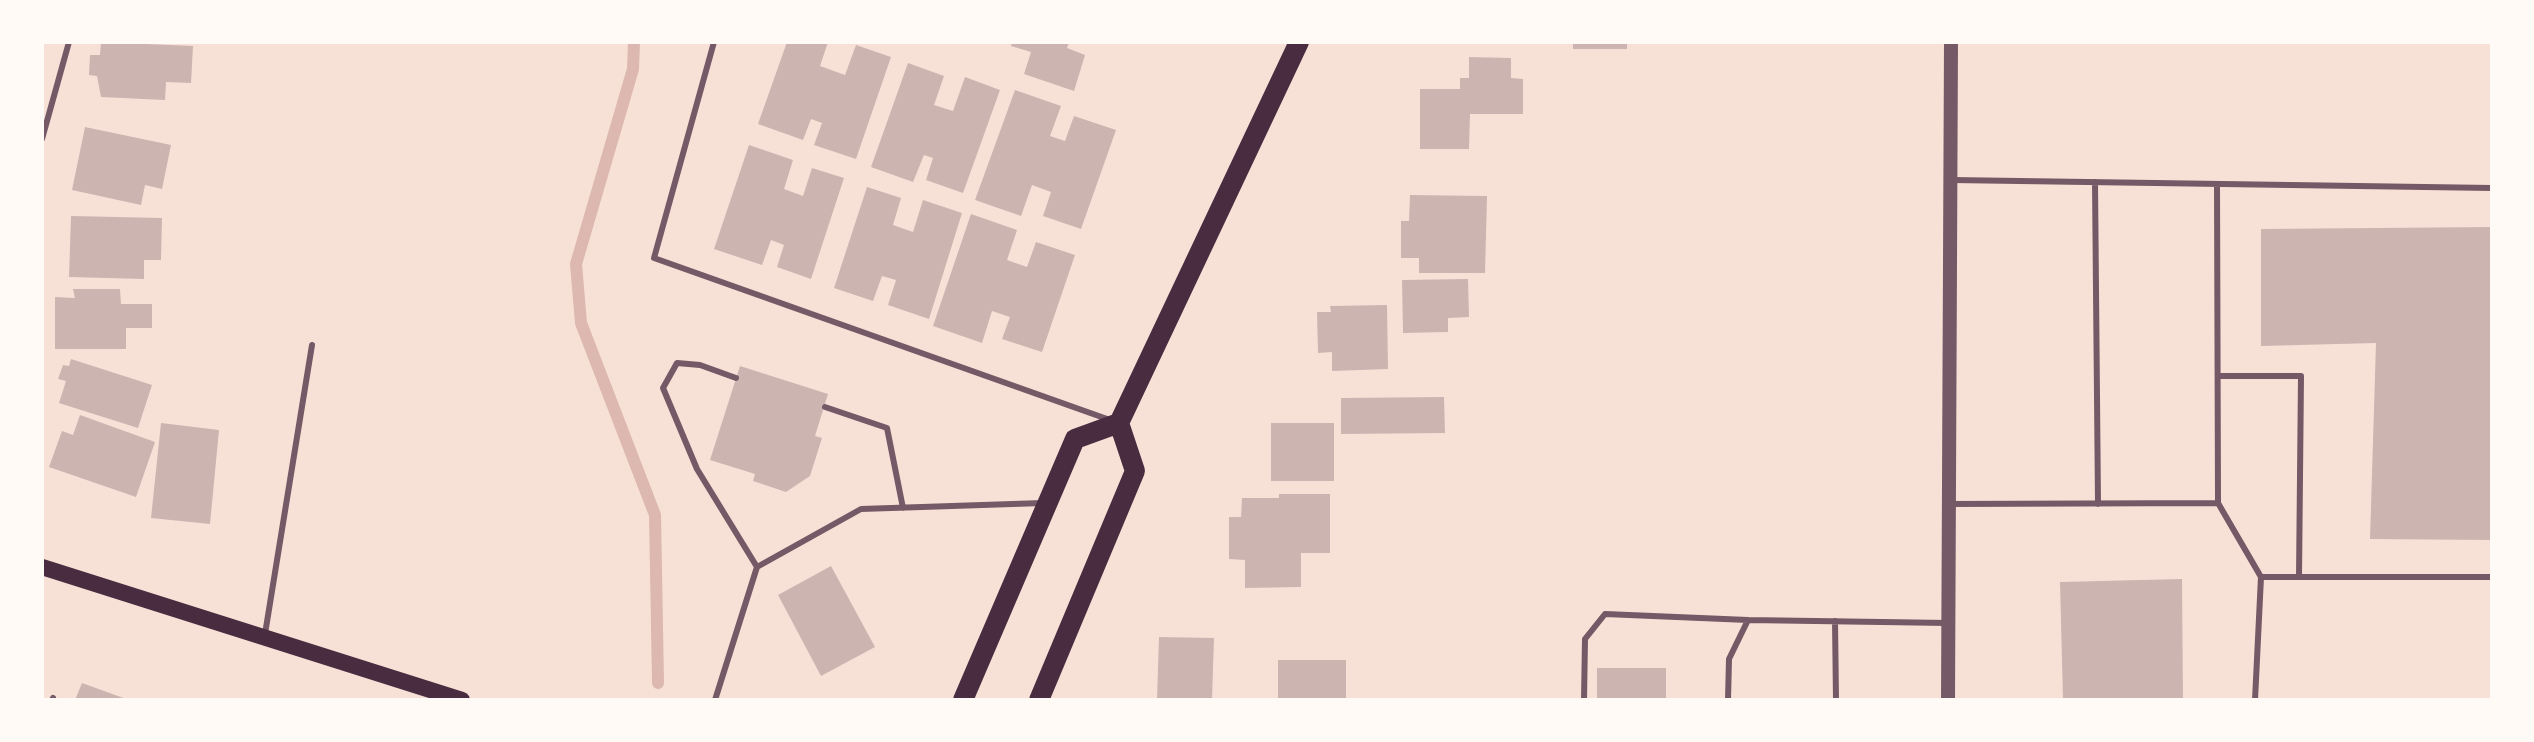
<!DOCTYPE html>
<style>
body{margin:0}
#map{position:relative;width:2534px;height:742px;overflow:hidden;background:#f7e1d7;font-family:"Public Sans",sans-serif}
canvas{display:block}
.frame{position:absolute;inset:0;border:44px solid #fffaf5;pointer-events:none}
</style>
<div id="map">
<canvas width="2534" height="742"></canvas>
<div class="frame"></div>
</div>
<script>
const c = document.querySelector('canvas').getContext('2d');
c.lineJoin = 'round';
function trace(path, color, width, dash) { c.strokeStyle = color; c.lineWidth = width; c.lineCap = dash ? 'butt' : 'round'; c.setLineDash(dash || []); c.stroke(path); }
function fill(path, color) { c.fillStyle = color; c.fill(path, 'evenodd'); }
trace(new Path2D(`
 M634,42L633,69L576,264L581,323L655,515L658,683`), '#dcb8b0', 12);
fill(new Path2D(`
 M101,42L193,46L191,83L166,82L165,100L101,97L97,76L89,75L90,55H100Z
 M787,42H828L820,66L845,75L856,45L891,57L856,159L814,145L822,123L811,119L803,140L758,124Z
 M1012,42H1069L1067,48L1085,55L1074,91L1024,74L1031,52L1011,46Z
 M1573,42H1627V49H1573Z
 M1469,57L1511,58V78L1523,79V114H1470L1469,149H1420V89H1460V78H1469Z
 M908,63L944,76L934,105L953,111L965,77L1000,90L963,193L926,180L933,158L924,155L913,182L871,167Z
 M1015,90L1061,106L1050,136L1065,141L1074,116L1116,130L1081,229L1043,216L1051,192L1032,185L1021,216L975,200Z
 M85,127L171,145L162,189L145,185L141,205L72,190Z
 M749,145L793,160L784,189L803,196L812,168L844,178L811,279L777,267L784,245L771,240L762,265L714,249Z
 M867,187L901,198L893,225L913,232L923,200L962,213L929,319L888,305L896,280L882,276L873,301L834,288Z
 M1410,195L1487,196L1485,273H1419V258H1401V221H1409Z
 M971,214L1017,230L1007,260L1027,267L1036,242L1075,255L1042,352L1002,339L1010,317L992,311L982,343L933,326Z
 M71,216L162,218L161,260H144V279L69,277Z
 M2492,227V540L2370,539L2376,343L2261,346V229Z
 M1468,279L1469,317L1448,318V332L1403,333L1402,280Z
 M73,289H120L121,304H152V328H126V349H55V297L75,298Z
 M1387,305L1388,369L1332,371V352L1318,353L1317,312H1331L1330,306Z
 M71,359L152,385L138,428L59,403L66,381L58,379L63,365L69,366Z
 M740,366L828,394L815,436L822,438L810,476L786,492L753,481L755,474L710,460Z
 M1444,397L1445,433L1341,434V398Z
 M80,415L155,442L136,497L49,467L62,431L73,435Z
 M161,423L219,430L210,524L151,518Z
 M1271,423H1334V481H1271Z
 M1279,494H1330V553H1301V587L1245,588V560L1229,559V517H1241L1242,498H1279Z
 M831,566L875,647L821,676L778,595Z
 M2182,579L2183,700H2063L2060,582Z
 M1159,637L1214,638L1212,700H1157Z
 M1278,660H1346V700H1278Z
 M1597,668H1666V700H1597Z
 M82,683L129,700H75Z`), '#ccb4b1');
trace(new Path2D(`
 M714,42L654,258L1110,420
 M42,139L69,42
 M1952,180L2492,188
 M2095,182L2098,504
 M2218,376H2301L2299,577
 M736,378L700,365L677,363L663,388L697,469L757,567
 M825,407L887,428L903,508
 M2218,503L2261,577L2255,700
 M1949,504L2218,503L2217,184
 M2261,577H2492
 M1835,621L1836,700
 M265,634L312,345
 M52,700L53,698
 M715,700L757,567L861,509L1043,503
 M1584,700L1585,639L1605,614L1748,620
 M1728,700L1729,659L1748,620L1948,623`), '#755966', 6);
trace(new Path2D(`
 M1948,700L1951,42`), '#755966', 14);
trace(new Path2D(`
 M42,567L462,700`), '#4a2c40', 16);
trace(new Path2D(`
 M963,700L1075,439L1119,423
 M1039,700L1135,471L1119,423L1299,42`), '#4a2c40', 20);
</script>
